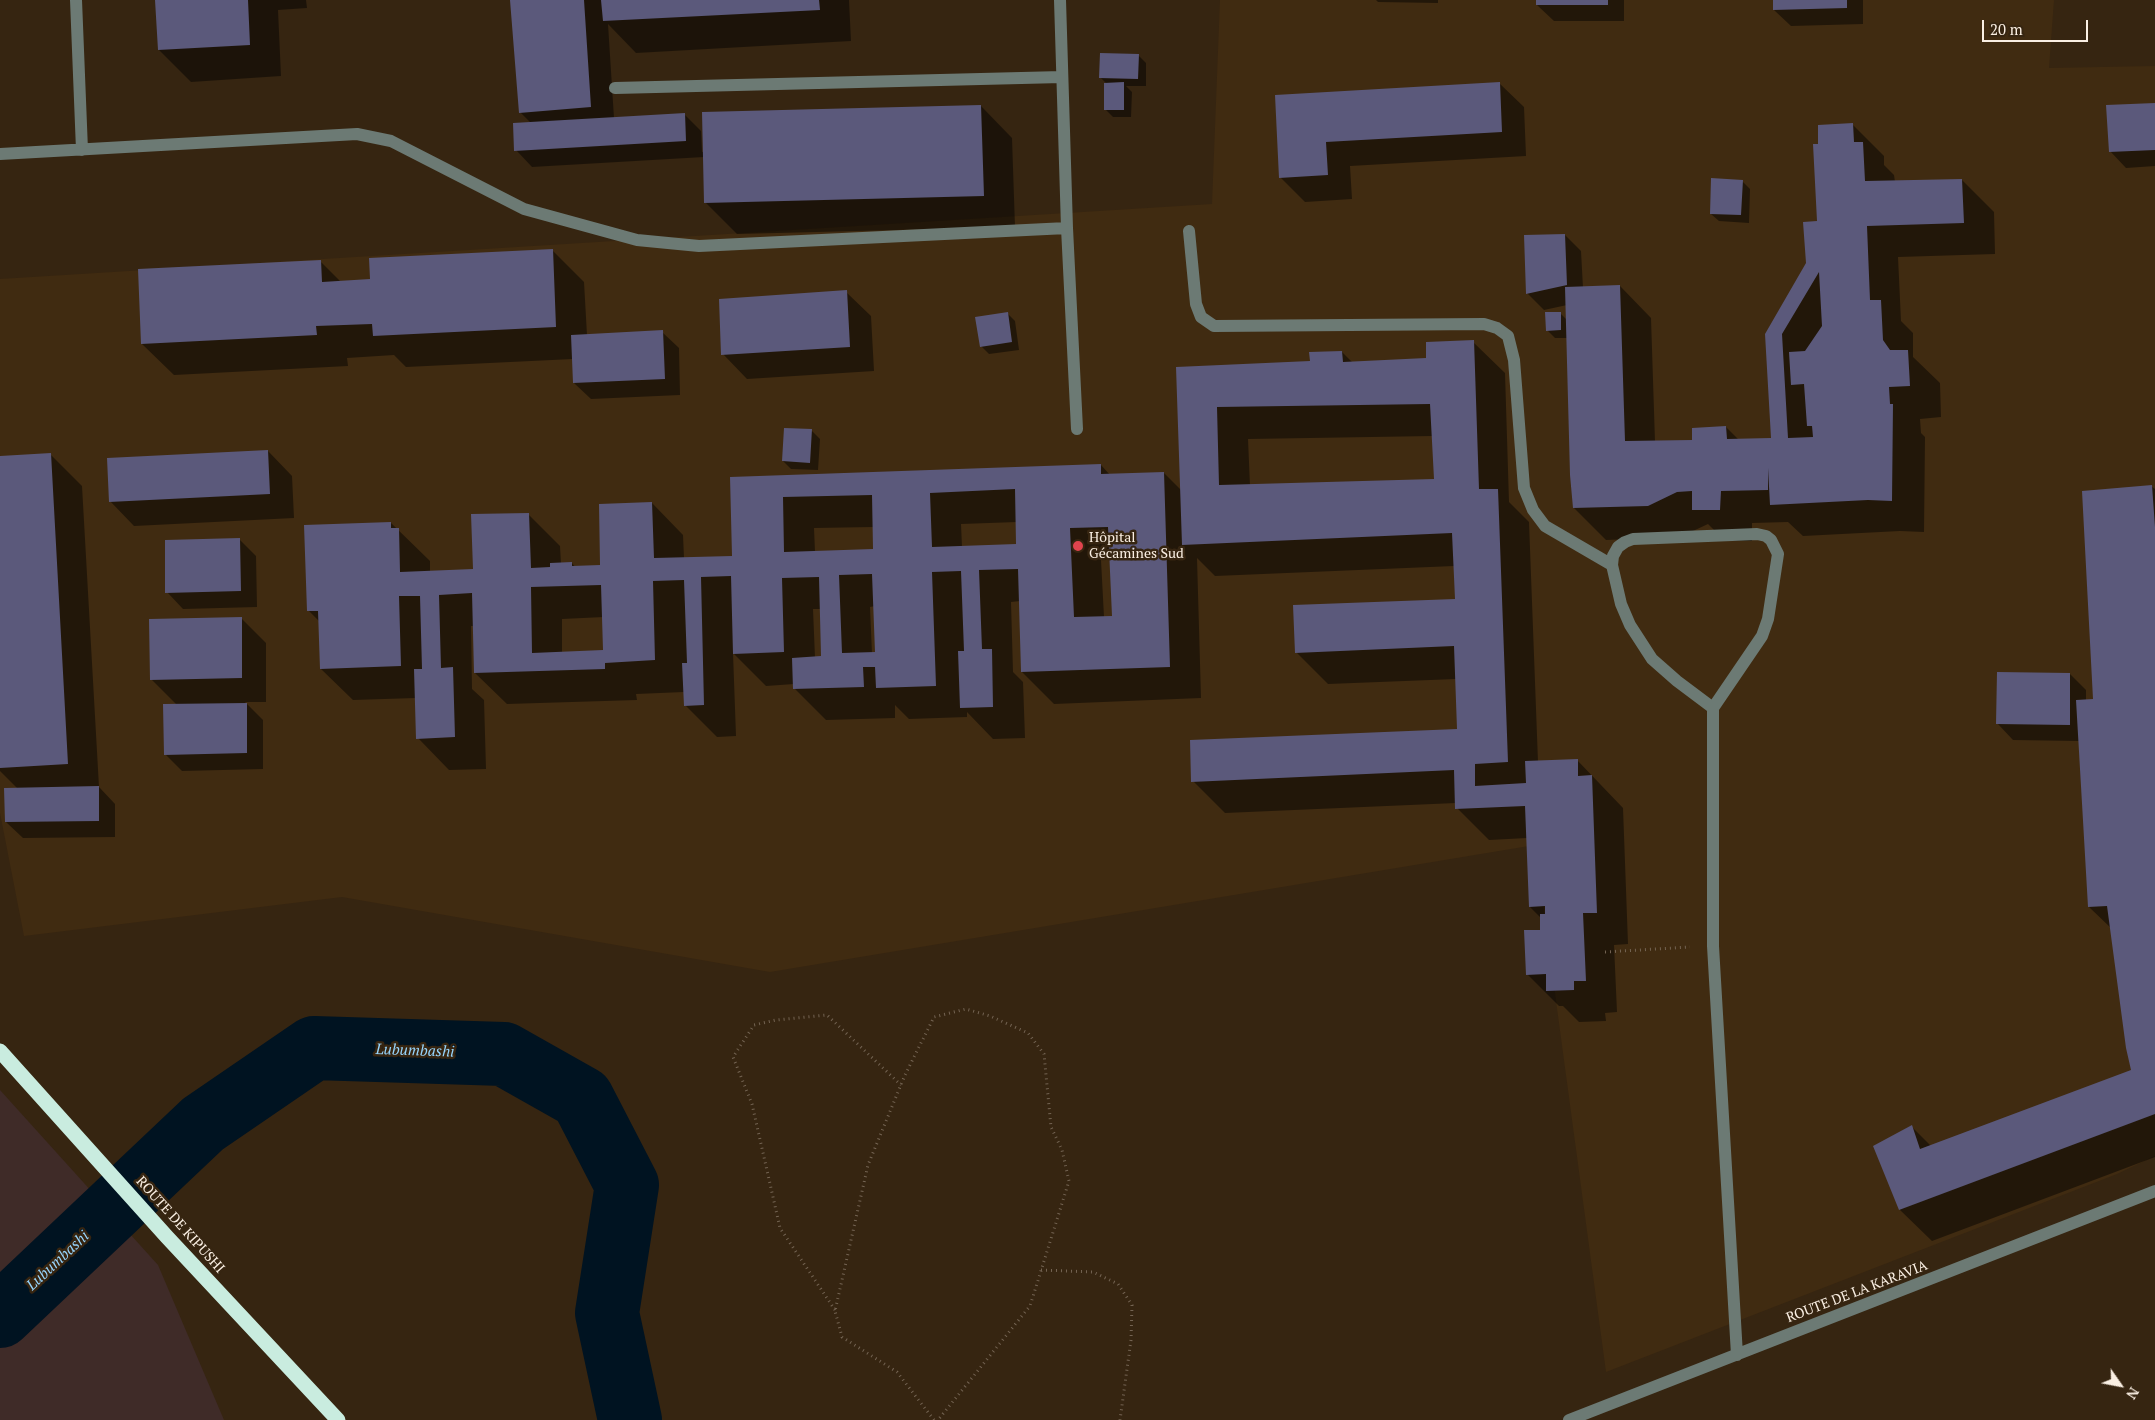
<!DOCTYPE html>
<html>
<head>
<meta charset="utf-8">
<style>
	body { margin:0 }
	#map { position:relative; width:2155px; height:1420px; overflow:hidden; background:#362511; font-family:"PT Serif",serif }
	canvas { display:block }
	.north { position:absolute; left:2095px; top:1360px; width:50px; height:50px; -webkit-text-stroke:4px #362511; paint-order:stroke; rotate:123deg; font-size:14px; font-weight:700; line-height:20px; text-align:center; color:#faefe3 }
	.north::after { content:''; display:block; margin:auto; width:18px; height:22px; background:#faefe3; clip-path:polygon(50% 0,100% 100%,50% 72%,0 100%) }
	.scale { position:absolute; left:1982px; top:20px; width:106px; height:22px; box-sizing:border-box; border:2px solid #faefe3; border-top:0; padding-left:6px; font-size:15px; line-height:18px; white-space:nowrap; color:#faefe3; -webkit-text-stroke:4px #362511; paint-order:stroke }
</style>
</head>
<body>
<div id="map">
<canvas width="2155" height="1420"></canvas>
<div class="north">N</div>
<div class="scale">20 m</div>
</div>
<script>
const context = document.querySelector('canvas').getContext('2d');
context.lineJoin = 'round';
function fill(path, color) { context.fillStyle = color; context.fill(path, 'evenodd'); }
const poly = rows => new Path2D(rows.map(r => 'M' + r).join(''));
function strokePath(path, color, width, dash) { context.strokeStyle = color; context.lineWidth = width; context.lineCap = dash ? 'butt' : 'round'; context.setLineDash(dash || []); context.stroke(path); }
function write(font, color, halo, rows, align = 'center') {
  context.font = font + ' "PT Serif",serif'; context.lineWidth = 5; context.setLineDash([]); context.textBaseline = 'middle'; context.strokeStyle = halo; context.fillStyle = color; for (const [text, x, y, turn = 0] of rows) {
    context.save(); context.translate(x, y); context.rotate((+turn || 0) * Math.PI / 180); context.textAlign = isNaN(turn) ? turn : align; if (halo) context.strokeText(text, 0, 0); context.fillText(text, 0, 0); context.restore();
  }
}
fill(poly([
	[0,1090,158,1265,224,1420,0,1420]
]), '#3f2b28');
fill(poly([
	[1220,0,2054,0,2049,68,2155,66,2155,1156,2117,1174,1606,1372,1535,845,770,972,342,897,24,936,0,813,0,279,1212,204]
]), '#402b11');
fill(poly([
	[156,0,306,0,307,8,278,10,281,76,191,82,159,50],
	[511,0,849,0,851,41,636,53,608,24,614,118,684,114,701,131,702,152,981,106,1012,138,1015,227,737,234,705,202,704,157,532,167,516,150,531,123,520,112],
	[1376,0,1438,0,1438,3,1378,2],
	[1537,0,1624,0,1624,21,1554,21,1537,5],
	[1774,0,1863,0,1863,24,1791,26,1774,10],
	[1138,55,1146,63,1146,86,1126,86,1132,92,1131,117,1113,117,1105,109,1106,83,1100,77],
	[1499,83,1524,107,1526,156,1350,166,1352,199,1305,202,1281,178,1276,96],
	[2155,104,2155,166,2126,168,2110,151],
	[1852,124,1884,156,1884,165,1894,175,1895,182,1962,180,1994,212,1995,254,1898,257,1901,321,1913,333,1913,357,1940,383,1941,417,1920,419,1921,433,1925,437,1924,532,1900,531,1803,536,1788,522,1752,523,1752,541,1725,541,1708,524,1680,537,1606,540,1574,508,1568,338,1555,338,1547,330,1560,313,1567,320,1567,305,1544,310,1527,293,1565,235,1581,251,1583,288,1620,286,1651,318,1655,442,1694,441,1726,427,1739,440,1772,440,1767,334,1808,263,1818,222,1820,145],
	[1742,181,1750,189,1749,223,1719,221,1711,214],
	[552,250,584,282,587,335,662,332,679,348,680,395,591,399,574,383,573,359,406,367,394,355,347,358,348,366,174,375,142,344,320,261,341,282,372,280],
	[846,292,871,316,874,371,747,379,723,354],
	[1007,313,1015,321,1019,350,989,354,981,346],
	[1473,342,1505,373,1509,502,1529,522,1538,762,1577,760,1623,808,1628,944,1614,945,1617,1012,1605,1013,1606,1021,1579,1022,1563,1006,1559,1006,1527,974,1541,931,1541,918,1530,907,1527,838,1489,840,1457,808,1456,803,1225,813,1193,781,1458,730,1456,679,1328,684,1296,652,1456,600,1454,566,1215,576,1197,558,1201,698,1054,704,1022,672,1020,601,1011,602,1013,672,1023,682,1025,738,993,739,967,712,967,717,909,719,895,705,895,718,826,720,794,688,794,684,766,686,733,653,736,736,717,737,685,705,684,692,636,694,637,700,507,704,475,673,474,626,471,626,472,689,484,700,486,769,449,770,418,738,416,698,353,700,321,669,320,622,308,610,391,523,430,561,430,572,475,571,528,514,560,546,561,564,572,563,575,567,601,566,652,503,683,535,684,558,734,557,732,478,1101,465,1110,475,1164,473,1182,491,1177,368,1311,362,1342,352,1353,363,1428,359],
	[1433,436,1435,480,1250,486,1248,439],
	[1017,522,1017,545,962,547,961,524],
	[874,527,874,551,815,552,814,528],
	[1111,559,1113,617,1104,617,1101,560],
	[875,606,876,654,872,654,870,607],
	[813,609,821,609,822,658,815,658],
	[604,617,605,652,562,653,562,619],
	[812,431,820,439,818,470,791,469,783,461],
	[268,451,292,476,294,518,134,526,110,501],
	[50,454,82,486,99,787,115,804,115,837,23,838,6,822,18,789,0,771,0,458],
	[2151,486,2155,489,2155,1157,1932,1241,1900,1210,1875,1146,1911,1126,1931,1146,2132,1071,2112,929,2089,907,2079,741,2013,740,1997,723,2070,674,2086,690,2086,701,2094,700],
	[240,540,256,556,257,607,183,609,167,592],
	[241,618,266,643,266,702,245,702,263,720,263,769,182,771,165,754,177,705,151,679]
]), '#0007');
strokePath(poly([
	[0,1316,203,1124,314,1048,504,1054,582,1098,627,1185,607,1313,630,1420]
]), '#001321', 64);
fill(poly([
	[155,0,248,0,250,45,158,50],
	[510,0,584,0,591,107,519,113],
	[601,0,819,0,820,10,603,21],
	[1536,0,1608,0,1608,5,1536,5],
	[1773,0,1847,0,1847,8,1773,10],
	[1100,53,1139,54,1138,79,1099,78],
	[1124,82,1124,110,1104,110,1104,83],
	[1500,82,1502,132,1326,142,1328,175,1279,178,1275,95],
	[2155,103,2155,150,2109,152,2106,105],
	[981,105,984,196,704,203,702,112],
	[685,113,686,141,514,151,513,123],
	[1853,123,1854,142,1863,142,1865,181,1962,179,1964,223,1867,226,1870,300,1881,300,1883,340,1890,350,1908,350,1910,386,1889,387,1890,404,1893,404,1892,501,1868,500,1770,505,1768,468,1768,490,1721,491,1720,510,1692,510,1692,491,1677,492,1648,506,1573,508,1570,475,1565,287,1620,285,1625,441,1692,440,1692,428,1726,426,1727,439,1771,438,1765,334,1806,263,1803,222,1817,221,1813,144,1818,144,1818,125],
	[1819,272,1822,326,1805,351,1789,352,1791,385,1804,384,1807,426,1812,426,1813,437,1788,438,1782,334],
	[1711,178,1743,180,1741,215,1710,214],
	[1565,234,1567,285,1526,294,1524,235],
	[553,249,556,327,373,336,372,324,316,326,317,335,141,344,138,269,321,260,322,282,370,279,369,258],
	[847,290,850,347,721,355,719,299],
	[1008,312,1012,342,980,347,975,317],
	[1545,312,1561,312,1561,330,1546,331],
	[663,330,665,379,573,383,571,335],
	[1474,340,1479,489,1498,489,1508,762,1475,764,1475,786,1526,783,1525,761,1578,759,1578,776,1592,775,1597,913,1583,913,1586,981,1574,981,1574,990,1546,991,1546,974,1526,975,1524,930,1540,930,1540,914,1545,914,1545,906,1529,907,1525,806,1455,809,1454,770,1191,782,1190,740,1457,729,1454,646,1295,653,1293,605,1455,599,1452,533,1182,545,1176,367,1310,361,1309,352,1342,351,1343,362,1426,358,1426,342],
	[1430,404,1434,479,1219,485,1217,407],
	[784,428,812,429,810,463,782,461],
	[268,450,270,494,109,502,107,458],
	[51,453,68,764,0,768,0,456],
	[1101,464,1101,474,1164,472,1170,667,1021,672,1018,569,979,570,982,649,992,649,993,707,960,708,958,651,964,651,961,571,932,572,936,686,876,688,875,667,863,667,864,687,793,689,792,658,821,656,819,577,782,578,784,652,733,654,731,576,701,577,704,705,684,706,682,663,687,663,684,580,653,581,655,660,605,663,605,669,474,673,472,593,439,595,441,668,453,667,455,737,416,739,414,669,422,669,420,596,399,596,401,666,320,669,318,611,307,611,304,525,391,522,391,528,399,528,400,572,473,569,471,514,529,513,531,568,550,567,550,563,572,562,572,566,600,565,599,504,652,502,654,558,732,556,730,477],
	[1015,489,1016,544,932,547,930,493],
	[872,495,873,549,784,552,783,497],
	[1108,527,1112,616,1074,617,1070,528],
	[872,574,875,652,842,653,839,575],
	[601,585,603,650,532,653,531,587],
	[2152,485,2155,527,2155,1114,1899,1210,1873,1146,1912,1125,1920,1149,2131,1070,2126,1048,2107,906,2088,907,2076,700,2093,699,2082,491],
	[240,538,241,591,165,593,165,540],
	[242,617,242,678,150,680,149,619],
	[1997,672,2070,673,2070,725,1996,724],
	[247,703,247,753,164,755,163,704],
	[99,786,99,821,5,822,4,788]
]), '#5b597b');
strokePath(poly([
	[1605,952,1690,947],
	[1041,1270,1093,1272,1118,1284,1132,1305,1131,1340,1120,1420],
	[835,1310,780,1228,752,1104,733,1057,754,1025,776,1020,827,1015,901,1085],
	[934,1420,897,1372,842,1337,835,1311,868,1165,905,1075,934,1017,966,1009,990,1016,1028,1033,1044,1054,1051,1127,1062,1150,1069,1181,1030,1306,938,1420]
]), '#746453', 3, [1, 4]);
strokePath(poly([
	[76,0,82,150],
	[615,88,1062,77],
	[0,154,357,134,391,141,524,209,637,240,699,246,1067,228,1060,0],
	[1067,228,1077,429],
	[1189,231,1196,304,1201,317,1214,326,1484,324,1497,328,1508,336,1514,360,1524,488,1533,510,1545,526,1612,565],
	[1713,708,1677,681,1652,659,1630,625,1621,604,1612,565,1613,556,1618,547,1625,542,1633,539,1757,534,1766,536,1771,540,1778,554,1768,619,1762,636,1713,708,1713,946,1737,1355],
	[1569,1420,2155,1191]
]), '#6c7a74', 12);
strokePath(poly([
	[0,1051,167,1237,338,1420]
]), '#c9ecdf', 15);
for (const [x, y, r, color] of [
	[1078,546,6,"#e0444e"]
]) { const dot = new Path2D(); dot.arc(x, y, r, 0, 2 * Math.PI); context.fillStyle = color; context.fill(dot); strokePath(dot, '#362511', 2); }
write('14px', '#faefe3', '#362511', [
	["Hôpital",1089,538],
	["Gécamines Sud",1089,554]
], 'left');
write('14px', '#faefe3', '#362511', [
	["ROUTE DE KIPUSHI",180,1225,48],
	["ROUTE DE LA KARAVIA",1857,1292,-21]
]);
write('italic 15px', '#97d5fd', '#362511', [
	["Lubumbashi",415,1051,2],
	["Lubumbashi",58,1261,-43]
]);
</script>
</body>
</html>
